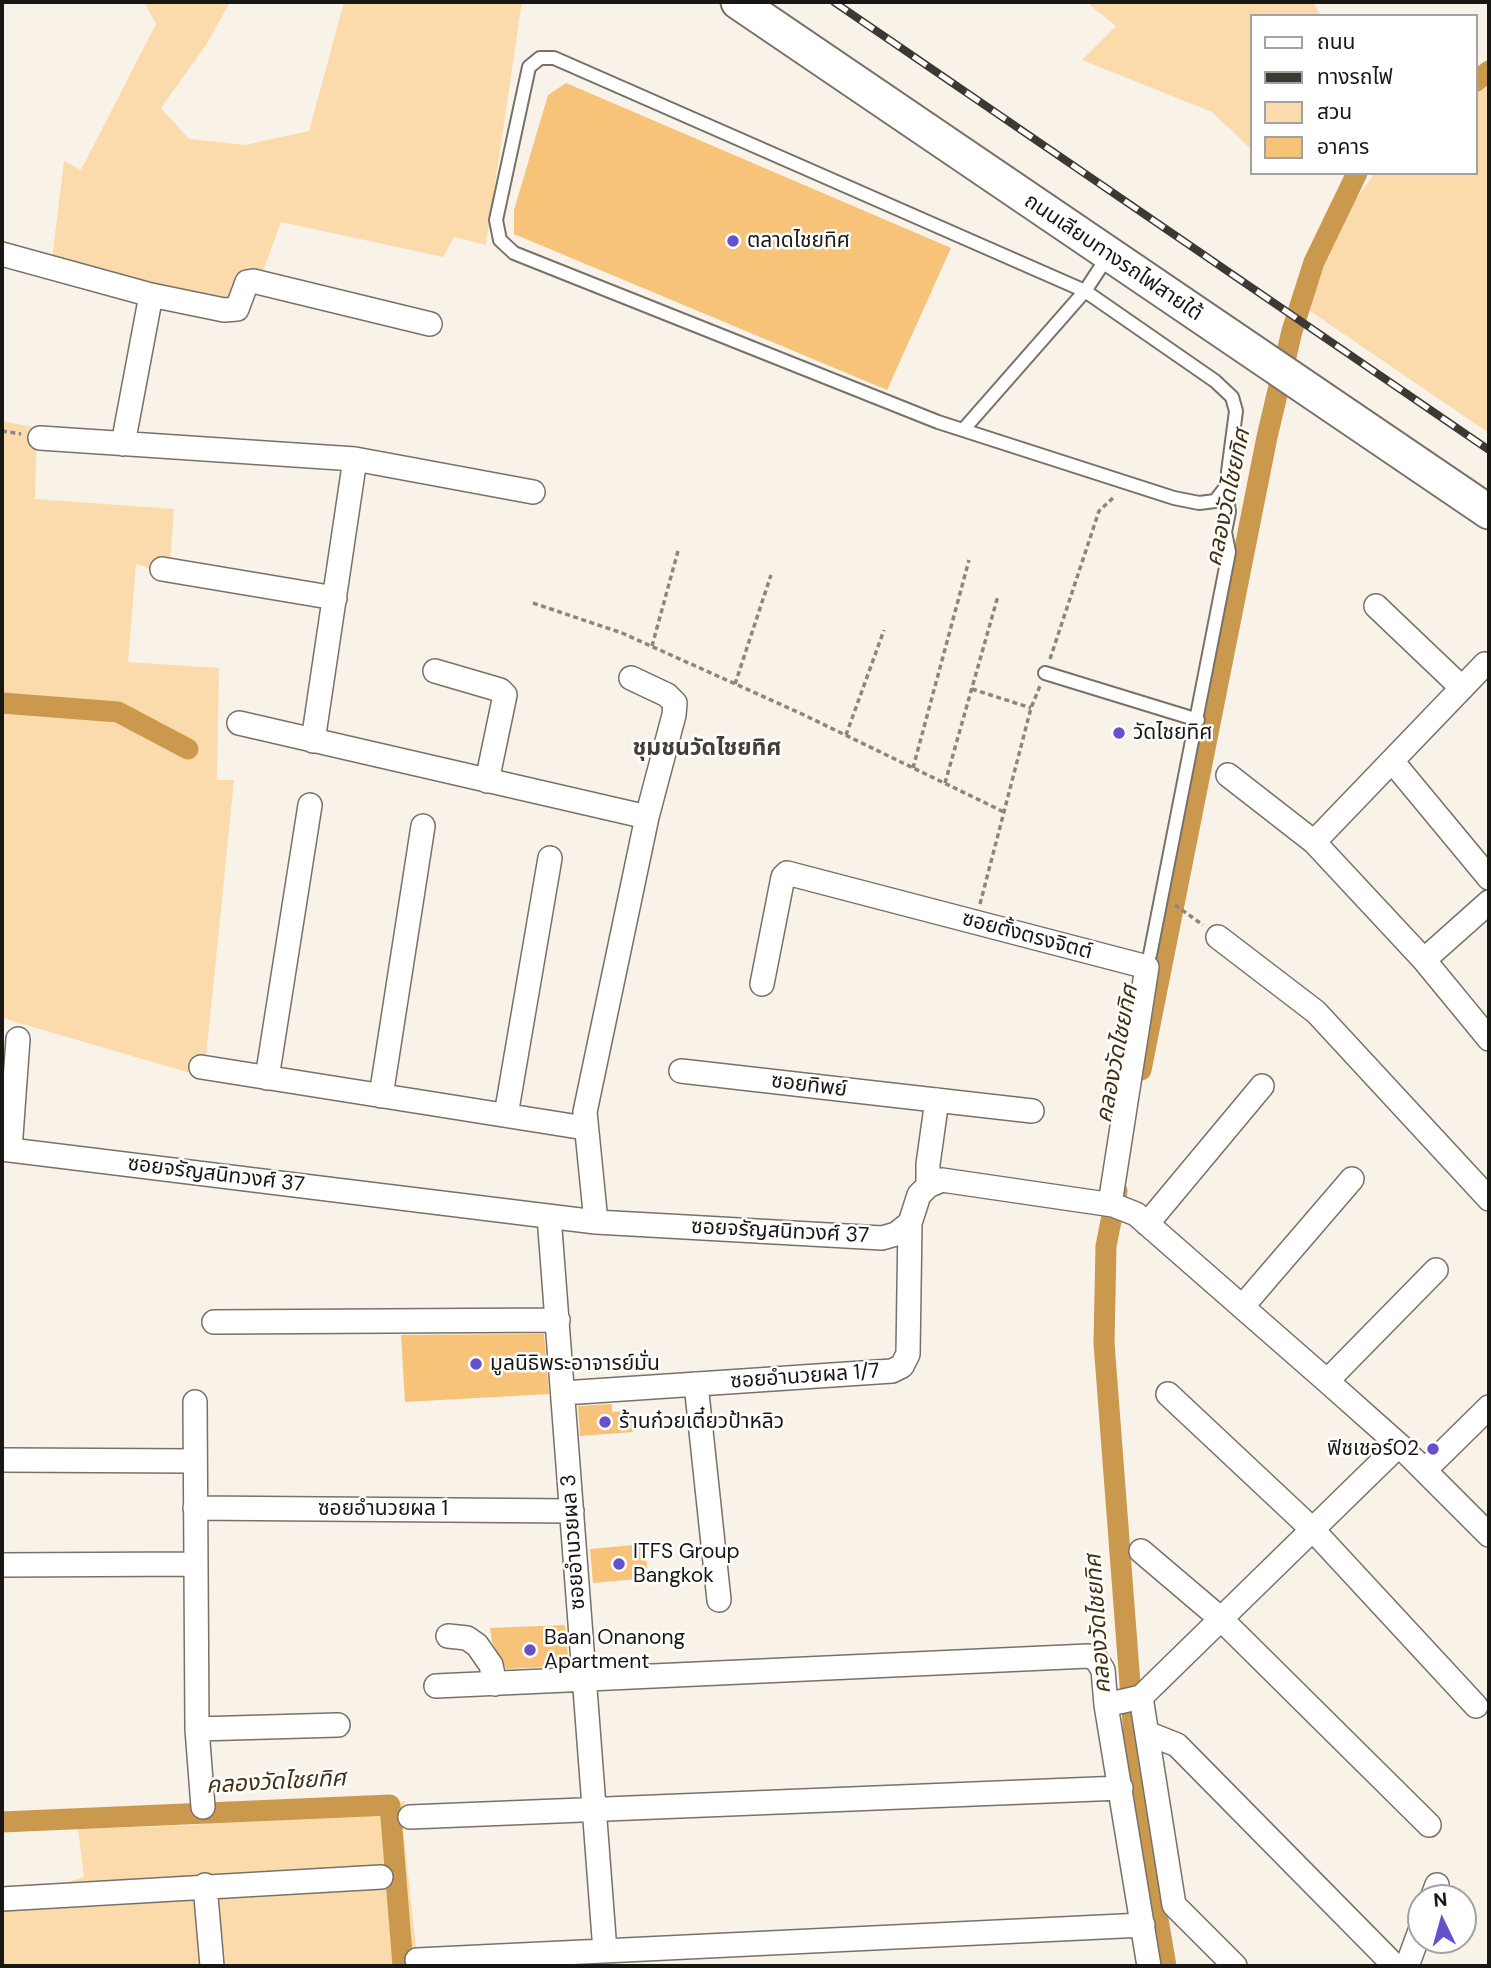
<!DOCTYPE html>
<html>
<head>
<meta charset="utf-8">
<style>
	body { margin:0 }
	#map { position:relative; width:1491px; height:1968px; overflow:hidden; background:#f8f2e8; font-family:"DM Sans","Noto Sans Thai",sans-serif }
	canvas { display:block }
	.frame { position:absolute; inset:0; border:4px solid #191714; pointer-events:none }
	.legend { position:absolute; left:1250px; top:14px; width:228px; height:161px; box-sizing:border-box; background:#fff; border:2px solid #a3a2a1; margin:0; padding:9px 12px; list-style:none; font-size:21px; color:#191714 }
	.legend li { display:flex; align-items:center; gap:14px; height:35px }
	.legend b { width:35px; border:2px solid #a3a2a1 }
	.north { position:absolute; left:1407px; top:1884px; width:70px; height:70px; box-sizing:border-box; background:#fff; border:2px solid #a3a2a1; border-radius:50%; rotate:355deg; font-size:19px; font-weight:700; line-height:28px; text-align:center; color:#191714 }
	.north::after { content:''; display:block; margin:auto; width:24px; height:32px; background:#6651ca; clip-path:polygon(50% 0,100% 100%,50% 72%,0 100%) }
</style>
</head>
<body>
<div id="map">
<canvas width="1491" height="1968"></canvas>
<div class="frame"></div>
<ul class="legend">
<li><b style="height:9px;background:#fff"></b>ถนน</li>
<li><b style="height:9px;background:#3c3935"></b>ทางรถไฟ</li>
<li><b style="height:19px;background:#fbdbac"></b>สวน</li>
<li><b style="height:19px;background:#f6c378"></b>อาคาร</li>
</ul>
<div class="north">N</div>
</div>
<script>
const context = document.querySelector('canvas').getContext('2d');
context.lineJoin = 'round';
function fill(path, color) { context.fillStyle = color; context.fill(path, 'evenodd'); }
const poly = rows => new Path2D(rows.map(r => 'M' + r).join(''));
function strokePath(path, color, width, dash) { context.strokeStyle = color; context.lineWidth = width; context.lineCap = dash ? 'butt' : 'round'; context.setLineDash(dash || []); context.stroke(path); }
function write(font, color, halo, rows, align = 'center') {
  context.font = font + ' "DM Sans","Noto Sans Thai",sans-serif'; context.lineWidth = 5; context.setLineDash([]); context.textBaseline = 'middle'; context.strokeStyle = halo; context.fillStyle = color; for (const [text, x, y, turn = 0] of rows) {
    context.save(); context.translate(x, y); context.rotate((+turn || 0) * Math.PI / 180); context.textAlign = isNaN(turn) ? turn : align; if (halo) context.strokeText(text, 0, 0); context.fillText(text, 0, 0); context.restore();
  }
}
fill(poly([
	[144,2,230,2,206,45,161,108,189,139,245,145,309,131,344,2,522,2,486,245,454,237,443,257,281,222,248,312,52,259,64,161,81,170,156,24],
	[1094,2,1313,2,1321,16,1251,16,1251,149,1212,112,1082,60,1116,26,1090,5],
	[1489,85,1489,433,1304,307,1346,212,1375,173,1475,173,1475,96],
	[2,421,37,428,35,499,174,509,169,574,136,564,128,662,219,668,217,780,234,780,204,1077,2,1018],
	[405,1801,403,1827,418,1966,2,1966,2,1903,84,1877,78,1829,193,1825]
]), '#fbdbac');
strokePath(poly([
	[1475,82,1489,71],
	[2,703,118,712,188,749],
	[1141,1070,1267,437,1292,331,1314,262,1357,173],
	[1117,1191,1106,1246,1104,1343,1140,1815,1166,1966],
	[2,1822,390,1805,403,1966]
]), '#ca994d', 21);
fill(poly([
	[566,83,951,248,887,390,514,234,514,210,548,95],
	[544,1334,549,1394,405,1402,401,1335],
	[612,1404,612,1412,631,1411,633,1432,580,1436,578,1406],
	[645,1544,648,1578,593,1583,590,1549],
	[565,1625,569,1666,506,1669,492,1642,490,1628]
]), '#f6c378');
const lane = poly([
	[540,58,554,58,1085,291,1215,381,1232,397,1236,411,1226,487,1215,501,1199,503,1174,498,938,422,514,253,500,240,496,220,529,67,540,58],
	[963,430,1085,291,1108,256],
	[1045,673,1198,720],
	[1150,955,1229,552,1225,532,1229,512,1226,487]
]);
const street = poly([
	[2,254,151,295,224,310,237,309,247,282,253,281,430,324],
	[40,438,355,459,533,492],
	[123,444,151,295],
	[162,569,335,598],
	[1376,606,1462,688],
	[435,671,500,690,505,695,487,781],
	[239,723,647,817],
	[313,741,355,459],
	[1392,761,1489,878],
	[1228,775,1314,842,1424,960,1489,1039],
	[1314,842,1485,664],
	[1218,937,1316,1012,1489,1199],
	[1424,960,1489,902],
	[762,984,783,877,787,873,1147,967,1110,1204],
	[201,1067,585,1128],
	[681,1071,1032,1111],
	[267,1078,310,805],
	[381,1096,423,826],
	[506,1115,550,858],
	[2,1149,596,1222,882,1238,896,1234,910,1223,919,1195,928,1186,942,1180,1113,1205,1136,1214,1327,1381,1399,1445,1489,1535],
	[10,1150,18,1039],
	[928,1186,928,1164,937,1100],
	[549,1216,605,1951],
	[596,1222,585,1112,647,817,674,715,675,703,667,695,631,678],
	[1147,1224,1262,1086],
	[1242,1307,1352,1179],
	[214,1322,558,1320],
	[1327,1381,1436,1270],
	[696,1384,719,1600],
	[563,1393,892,1371,902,1366,908,1354,910,1223],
	[1168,1394,1313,1530,1476,1706],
	[195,1402,197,1729,203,1807],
	[2,1460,195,1461],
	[1425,1470,1489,1407],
	[195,1508,572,1511],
	[1141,1551,1221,1619,1429,1825],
	[2,1565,194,1564],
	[448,1636,467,1638,477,1645,491,1665,495,1684],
	[436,1686,1088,1656,1096,1659,1103,1670,1106,1705,1149,1966],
	[1141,1697,1174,1905,1235,1966],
	[1106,1705,1141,1697,1399,1445],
	[197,1729,338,1725],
	[1147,1733,1177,1745,1395,1966],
	[410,1817,1121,1788],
	[205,1885,212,1966],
	[1432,1898,1437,1885],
	[2,1899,381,1877],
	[417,1960,1143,1925],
	[1407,1966,1421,1928]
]);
const secondary = poly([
	[738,2,1489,512]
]);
strokePath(lane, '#777169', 16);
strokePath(street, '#777169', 26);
strokePath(secondary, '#777169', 37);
strokePath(poly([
	[2,431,21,434],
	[533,603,622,633,802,714,1004,812],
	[652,646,678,551],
	[1050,659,1099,511,1115,496],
	[735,684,771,575],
	[972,689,1031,708],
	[846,735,884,630],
	[913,768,969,560],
	[945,783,998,596],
	[980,904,1031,708,1040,686],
	[1175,905,1203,925]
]), '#8a8680', 3.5, [5, 3.5]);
strokePath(lane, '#fff', 12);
strokePath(street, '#fff', 23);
strokePath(secondary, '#fff', 33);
const rail = poly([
	[834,2,1489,450]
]);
strokePath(rail, '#3c3935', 8);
strokePath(rail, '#fff', 5, [16]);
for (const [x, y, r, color] of [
	[733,241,7,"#6651ca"],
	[1119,733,7,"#6651ca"],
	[476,1364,7,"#6651ca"],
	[605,1422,7,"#6651ca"],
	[1433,1449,7,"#6651ca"],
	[619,1564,7,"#6651ca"],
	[530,1650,7,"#6651ca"]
]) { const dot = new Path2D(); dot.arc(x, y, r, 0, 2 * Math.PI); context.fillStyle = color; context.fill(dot); strokePath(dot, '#fff', 2.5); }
write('21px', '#191714', '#fff', [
	["ตลาดไชยทิศ",747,241],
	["วัดไชยทิศ",1133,733],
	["มูลนิธิพระอาจารย์มั่น",490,1364],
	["ร้านก๋วยเตี๋ยวป้าหลิว",619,1422],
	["ฟิชเชอร์02",1419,1449,"right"],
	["ITFS Group",633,1552],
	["Bangkok",633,1576],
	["Baan Onanong",544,1638],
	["Apartment",544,1662]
], 'left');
write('21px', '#191714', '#fff', [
	["ถนนเลียบทางรถไฟสายใต้",1113,258,34],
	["ซอยตั้งตรงจิตต์",1027,936,15],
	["ซอยทิพย์",809,1086,7],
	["ซอยจรัญสนิทวงศ์ 37",216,1175,7],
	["ซอยจรัญสนิทวงศ์ 37",780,1232,3],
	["ซอยอำนวยผล 1/7",805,1377,-4],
	["ซอยอำนวยผล 1",383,1509],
	["ซอยอำนวยผล 3",574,1542,-94]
]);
write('italic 23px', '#432e0d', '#fff', [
	["คลองวัดไชยทิศ",1229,498,-78],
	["คลองวัดไชยทิศ",1118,1054,-79],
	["คลองวัดไชยทิศ",1099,1624,-94],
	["คลองวัดไชยทิศ",276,1783,-3]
]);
write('bold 23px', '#443e37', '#fff', [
	["ชุมชนวัดไชยทิศ",707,749]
]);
</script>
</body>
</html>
